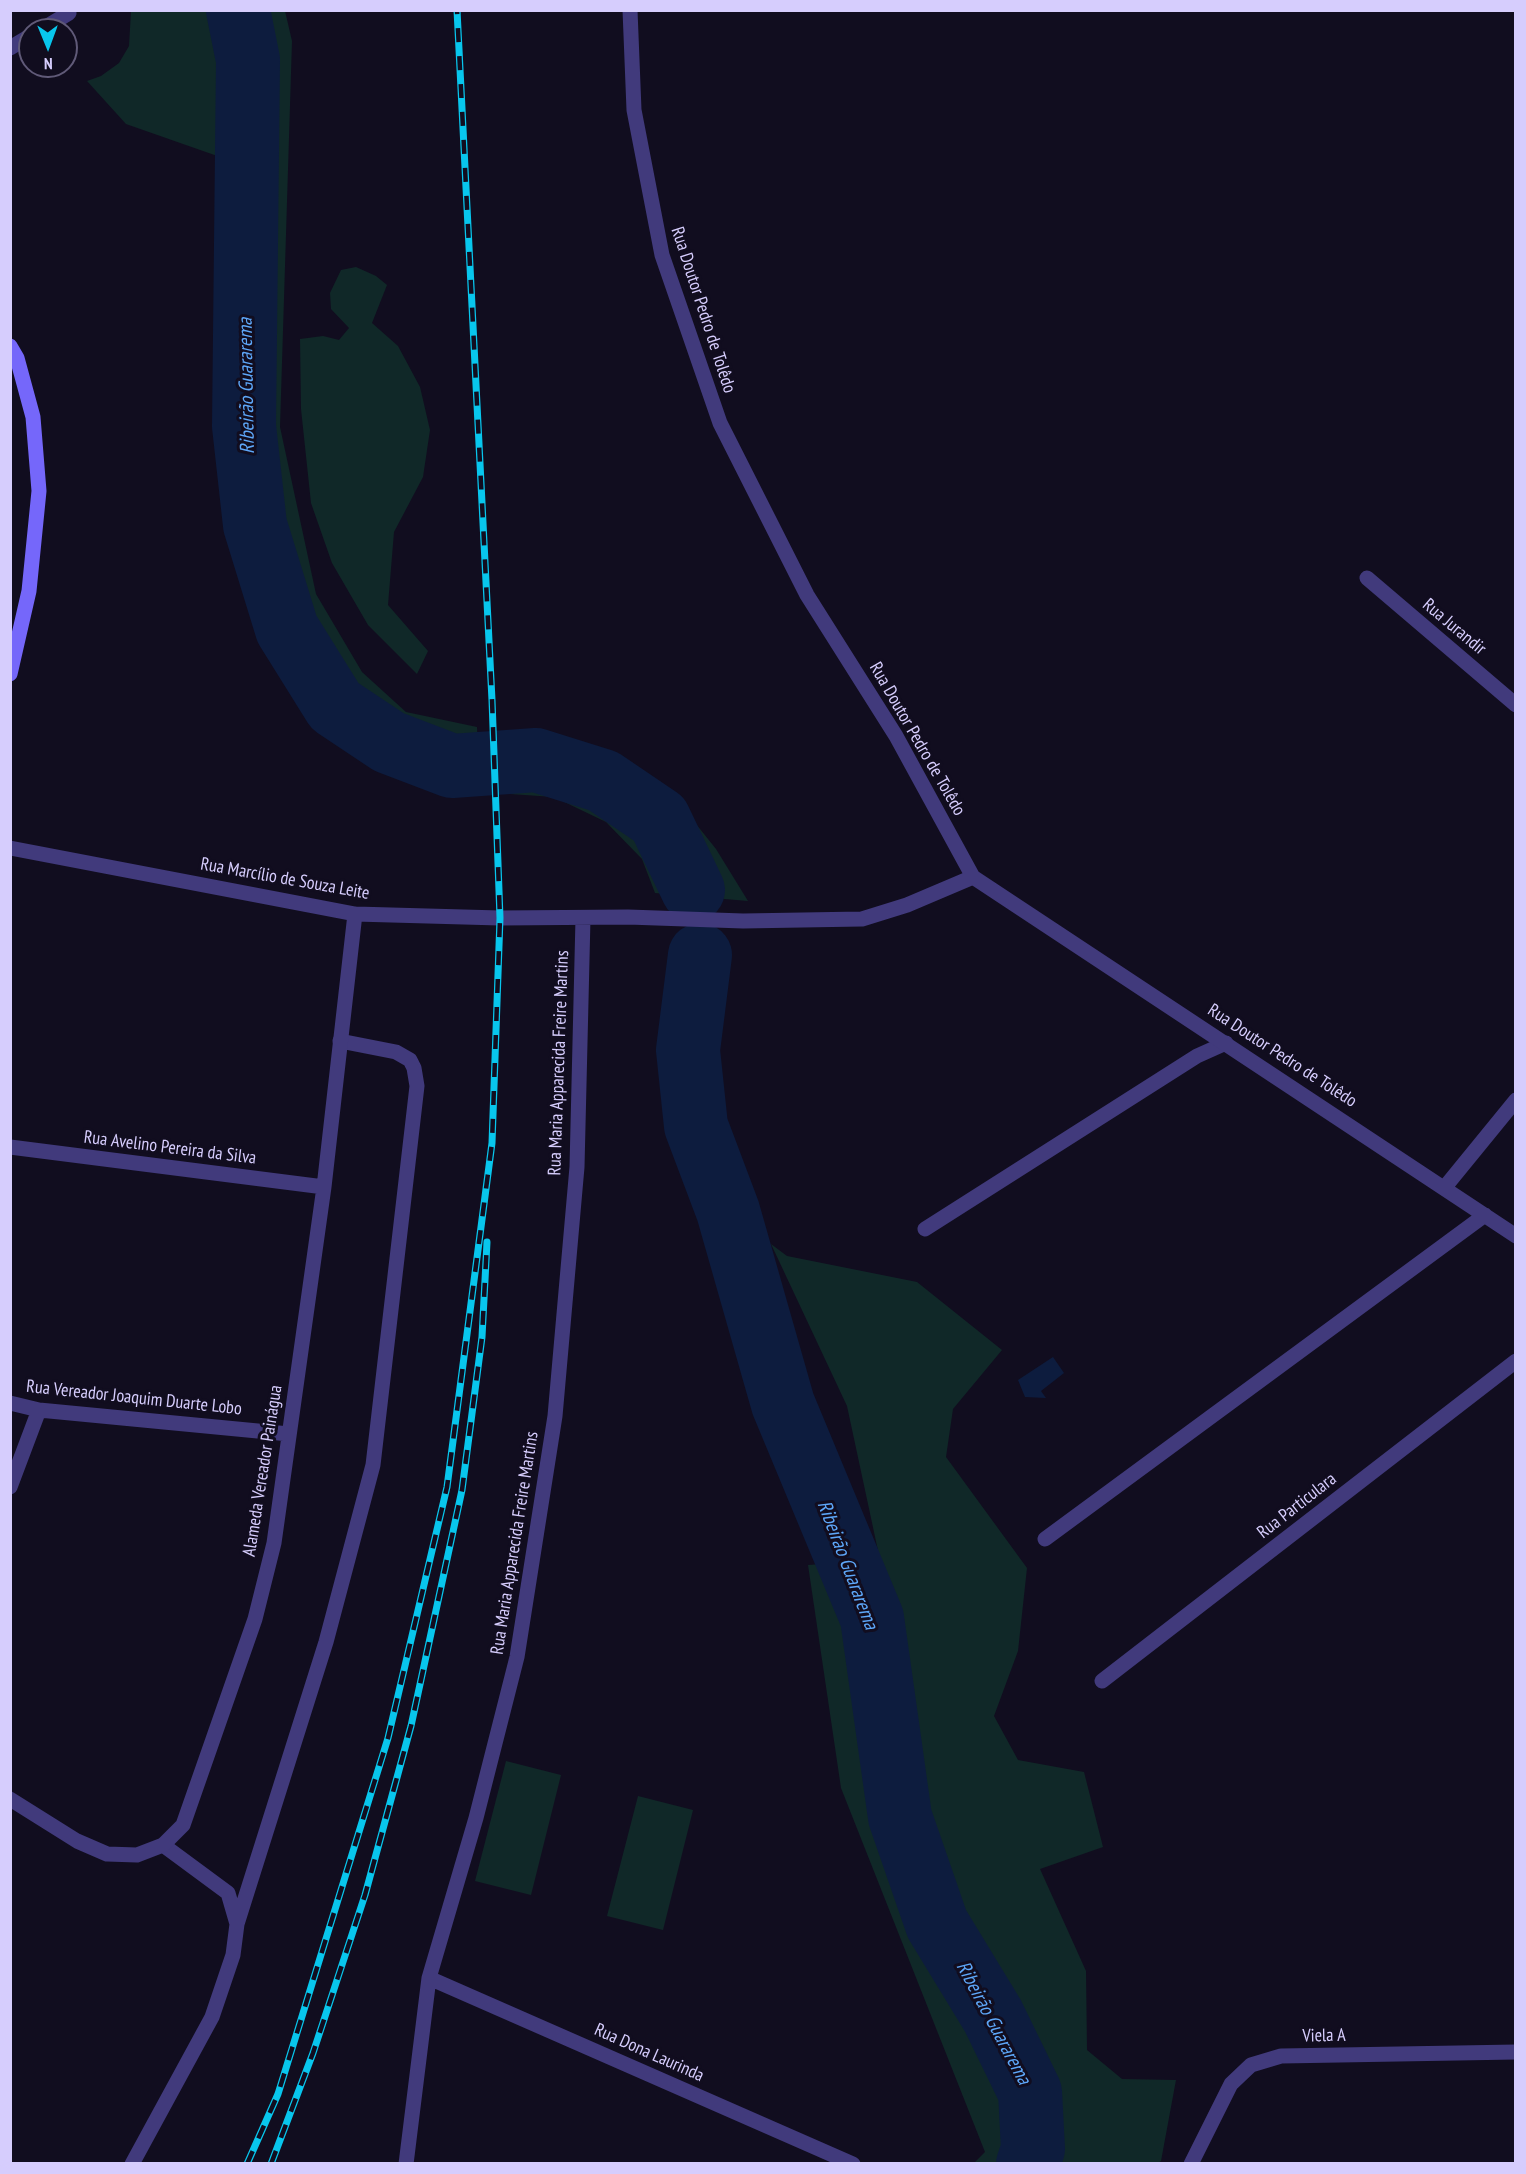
<!DOCTYPE html>
<html>
<head>
<meta charset="utf-8">
<style>
	body { margin:0 }
	#map { position:relative; width:1526px; height:2174px; overflow:hidden; background:#110d1f; font-family:"PT Sans Narrow",sans-serif }
	canvas { display:block }
	.frame { position:absolute; inset:0; border:12px solid #d6cdfd; pointer-events:none }
	.north { position:absolute; left:18px; top:18px; width:60px; height:60px; box-sizing:border-box; background:#110d1f; border:2px solid #605a78; border-radius:50%; rotate:179deg; font-size:16px; font-weight:700; line-height:24px; text-align:center; color:#d6cdfd }
	.north::after { content:''; display:block; margin:auto; width:21px; height:27px; background:#08c6ed; clip-path:polygon(50% 0,100% 100%,50% 72%,0 100%) }
</style>
</head>
<body>
<div id="map">
<canvas width="1526" height="2174"></canvas>
<div class="frame"></div>
<div class="north">N</div>
</div>
<script>
const context = document.querySelector('canvas').getContext('2d');
context.lineJoin = 'round';
function fill(path, color) { context.fillStyle = color; context.fill(path, 'evenodd'); }
const poly = rows => new Path2D(rows.map(r => 'M' + r).join(''));
function strokePath(path, color, width, dash) { context.strokeStyle = color; context.lineWidth = width; context.lineCap = dash ? 'butt' : 'round'; context.setLineDash(dash || []); context.stroke(path); }
function write(font, color, halo, rows, align = 'center') {
  context.font = font + ' "PT Sans Narrow",sans-serif'; context.lineWidth = 6; context.setLineDash([]); context.textBaseline = 'middle'; context.strokeStyle = halo; context.fillStyle = color; for (const [text, x, y, turn = 0] of rows) {
    context.save(); context.translate(x, y); context.rotate((+turn || 0) * Math.PI / 180); context.textAlign = isNaN(turn) ? turn : align; if (halo) context.strokeText(text, 0, 0); context.fillText(text, 0, 0); context.restore();
  }
}
fill(poly([
	[131,11,285,11,292,41,280,427,316,594,362,672,406,712,477,727,479,793,403,769,316,711,287,667,251,593,229,513,217,433,223,158,126,124,87,81,101,76,119,63,129,46],
	[356,267,376,276,387,285,372,323,398,346,420,387,430,430,423,477,394,532,388,605,428,651,417,674,368,625,332,563,311,503,301,409,300,339,323,336,339,340,349,328,331,309,330,293,341,270],
	[506,731,569,742,641,770,684,809,716,849,748,901,655,893,642,859,606,822,554,797,510,794],
	[771,1244,787,1256,917,1282,1002,1350,953,1409,946,1457,1027,1568,1018,1651,994,1716,1018,1760,1084,1772,1103,1847,1040,1869,1086,1971,1087,2050,1122,2079,1176,2080,1161,2161,1158,2163,974,2163,985,2152,841,1788,808,1565,880,1560,847,1406],
	[506,1761,561,1775,531,1895,475,1881],
	[638,1796,693,1810,663,1930,607,1916]
]), '#102828');
fill(poly([
	[1053,1357,1064,1373,1041,1391,1046,1398,1025,1397,1018,1380]
]), '#0d1c3e');
strokePath(poly([
	[238,10,248,60,244,426,255,525,287,629,335,706,389,742,452,766,536,760,603,781,659,819,693,890],
	[700,955,688,1050,696,1126,728,1211,783,1404,872,1618,900,1817,937,1924,993,2016,1030,2092,1033,2149,1028,2164]
]), '#0d1c3e', 64);
strokePath(poly([
	[925,1229,1197,1056,1226,1043],
	[1102,1681,1516,1361],
	[237,1924,326,1642,373,1465,417,1086,414,1068,410,1060,396,1052,340,1041],
	[132,2164,212,2017,233,1955,237,1924,228,1893,163,1845]
]), '#413a7c', 15);
strokePath(poly([
	[630,10,634,110,662,255,720,423,807,595,896,736,973,877,1516,1236],
	[41,30,69,13],
	[10,48,30,36],
	[1367,578,1516,705],
	[10,848,355,914,500,918,628,917,743,921,862,919,907,905,973,877],
	[10,1147,324,1187],
	[1445,1187,1516,1100],
	[10,1403,39,1410,289,1434],
	[10,1487,39,1410],
	[1045,1539,1485,1215],
	[10,1799,77,1841,107,1854,137,1855,163,1845,183,1825,255,1619,274,1543,324,1187,355,914],
	[429,1978,853,2164],
	[406,2164,429,1978,476,1818,517,1657,555,1416,577,1167,583,918],
	[1191,2164,1231,2084,1251,2065,1281,2056,1516,2052]
]), '#413a7c', 15);
strokePath(poly([
	[10,346,17,358,33,417,39,491,29,591,10,674]
]), '#7567fa', 15);
const rail = poly([
	[247,2164,278,2094,388,1738,447,1487,492,1143,500,918,492,700,457,10],
	[271,2164,313,2053,365,1895,411,1726,462,1490,482,1337,487,1242]
]);
strokePath(rail, '#08c6ed', 7);
strokePath(rail, '#110d1f', 4.5, [14]);
write('18px', '#d6cdfd', '#110d1f', [
	["Rua Doutor Pedro de Tolêdo",703,310,72],
	["Rua Jurandir",1454,627,40],
	["Rua Doutor Pedro de Tolêdo",917,739,60],
	["Rua Marcílio de Souza Leite",285,879,10],
	["Rua Doutor Pedro de Tolêdo",1282,1056,33],
	["Rua Maria Apparecida Freire Martins",559,1063,-88],
	["Rua Avelino Pereira da Silva",170,1148,7],
	["Rua Vereador Joaquim Duarte Lobo",134,1398,6],
	["Alameda Vereador Painágua",263,1471,-81],
	["Rua Particulara",1297,1506,-38],
	["Rua Maria Apparecida Freire Martins",515,1543,-81],
	["Viela A",1324,2036,-1],
	["Rua Dona Laurinda",649,2053,24]
]);
write('italic 20px', '#5ea7f9', '#110d1f', [
	["Ribeirão Guararema",247,386,-91],
	["Ribeirão Guararema",847,1565,69],
	["Ribeirão Guararema",993,2023,62]
]);
</script>
</body>
</html>
